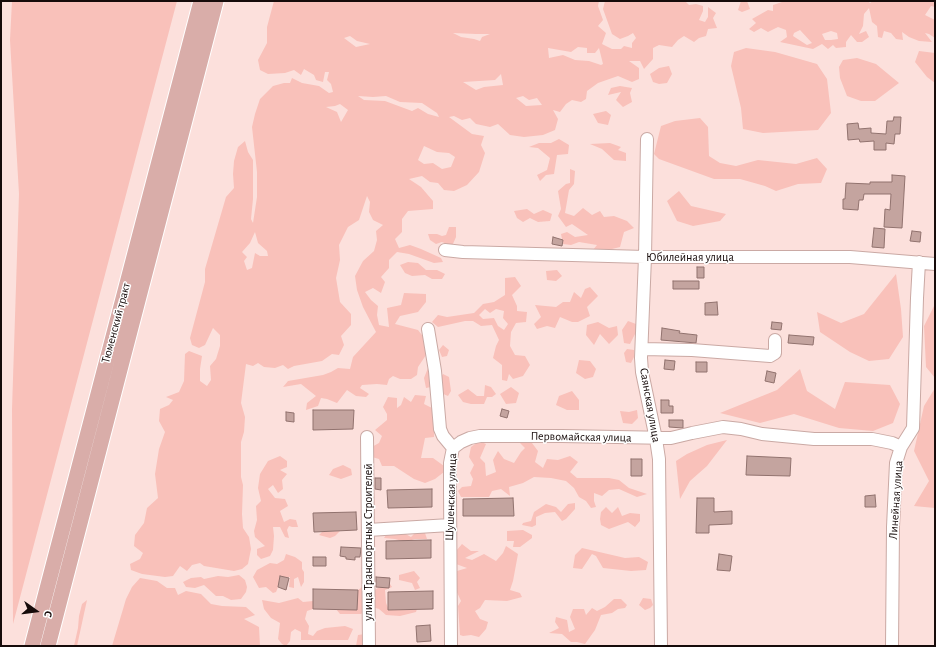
<!DOCTYPE html>
<html>
<head>
<meta charset="utf-8">
<style>
	body { margin:0 }
	#map { position:relative; width:936px; height:647px; overflow:hidden; background:#fce0dc; font-family:"Alegreya Sans",sans-serif }
	canvas { display:block }
	.frame { position:absolute; inset:0; border:2px solid #160b0a; pointer-events:none }
	.north { position:absolute; left:16px; top:591px; width:40px; height:40px; -webkit-text-stroke:3px #fff; paint-order:stroke; rotate:104deg; font-size:11px; font-weight:700; line-height:16px; text-align:center; color:#160b0a }
	.north::after { content:''; display:block; margin:auto; width:14px; height:18px; background:#160b0a; clip-path:polygon(50% 0,100% 100%,50% 72%,0 100%) }
</style>
</head>
<body>
<div id="map">
<canvas width="936" height="647"></canvas>
<div class="frame"></div>
<div class="north">С</div>
</div>
<script>
const context = document.querySelector('canvas').getContext('2d');
context.lineJoin = 'round';
function fill(path, color) { context.fillStyle = color; context.fill(path, 'evenodd'); }
const poly = rows => new Path2D(rows.map(r => 'M' + r).join(''));
function strokePath(path, color, width, dash) { context.strokeStyle = color; context.lineWidth = width; context.lineCap = dash ? 'butt' : 'round'; context.setLineDash(dash || []); context.stroke(path); }
function write(font, color, halo, rows, align = 'center') {
  context.font = font + ' "Alegreya Sans",sans-serif'; context.lineWidth = 3; context.setLineDash([]); context.textBaseline = 'middle'; context.strokeStyle = halo; context.fillStyle = color; for (const [text, x, y, turn = 0] of rows) {
    context.save(); context.translate(x, y); context.rotate((+turn || 0) * Math.PI / 180); context.textAlign = isNaN(turn) ? turn : align; if (halo) context.strokeText(text, 0, 0); context.fillText(text, 0, 0); context.restore();
  }
}
fill(poly([
	[12,1,177,1,13,624,12,409,19,194,10,40],
	[274,1,599,1,598,6,603,20,598,26,606,33,602,44,612,49,621,49,624,46,632,48,632,43,636,38,633,33,628,36,620,39,612,34,603,9,605,1,685,1,689,5,696,4,703,6,703,11,699,20,705,22,708,17,708,7,716,13,713,18,717,28,708,29,706,36,699,38,694,42,684,36,678,40,672,47,659,45,653,48,653,59,644,69,640,61,629,61,639,68,639,79,632,82,618,76,598,83,587,91,586,99,581,102,572,100,566,104,560,112,553,110,558,119,555,130,543,135,524,137,510,135,498,124,490,127,476,124,470,118,462,120,454,116,449,117,472,134,484,136,481,145,485,153,479,172,467,185,454,191,444,190,438,183,430,182,422,176,409,179,421,187,433,201,433,209,408,211,402,219,402,232,395,239,399,248,410,245,421,249,441,258,443,262,434,263,409,254,397,252,389,260,389,268,381,277,385,282,381,293,373,288,365,292,371,300,378,306,377,315,379,325,389,327,387,308,401,305,404,293,426,294,426,302,418,312,400,316,395,324,418,330,425,339,426,355,418,367,417,375,411,379,400,379,393,376,389,379,387,385,377,384,362,385,360,388,369,394,366,397,356,396,347,390,337,403,327,399,321,398,318,406,306,410,307,403,316,396,301,384,283,387,288,381,323,375,331,372,338,368,350,369,353,357,376,332,363,307,357,290,355,276,363,261,374,251,377,240,376,231,383,225,373,220,369,212,370,202,367,196,359,220,348,227,339,245,340,260,336,278,340,302,351,314,351,325,341,336,344,345,339,355,332,354,322,361,294,366,288,369,283,365,275,368,264,367,258,363,253,366,246,364,241,403,245,417,244,432,241,442,241,477,243,485,242,514,243,528,249,537,251,549,248,564,242,569,234,571,204,566,200,563,192,565,187,571,180,566,173,576,165,577,142,574,131,570,130,564,140,559,143,553,134,546,135,535,144,523,147,508,158,498,155,474,159,449,165,432,159,421,160,409,169,405,173,400,166,397,179,392,184,381,185,354,189,351,202,356,200,369,200,381,207,386,211,380,210,366,216,359,220,346,220,335,213,328,205,345,199,348,192,345,190,338,205,282,205,269,226,197,234,188,233,174,234,161,238,147,245,141,248,152,253,160,253,199,251,219,253,223,257,197,257,172,252,127,255,114,260,99,273,86,284,83,290,83,292,78,302,83,319,86,329,93,333,92,331,84,327,80,329,72,325,72,323,82,316,80,314,75,304,69,301,75,294,70,285,73,268,74,260,70,258,60,267,43,267,27],
	[453,33,476,34,490,34,482,37,480,41,474,39,461,37],
	[350,36,357,41,370,44,356,47,344,38],
	[578,47,587,48,587,53,595,53,599,48,603,64,601,65,589,61,575,60,563,55,549,58,548,48,571,52],
	[501,74,503,85,484,87,476,90,463,82,495,80],
	[358,96,373,97,386,96,400,102,422,103,437,113,439,117,428,114,418,108,412,111,385,101,364,100],
	[523,96,529,100,537,98,542,105,526,106,516,98],
	[340,104,348,110,341,122,337,112,326,107,335,106],
	[424,146,437,152,449,153,455,157,451,167,442,169,433,163,424,164,418,160],
	[255,232,258,243,267,251,268,256,260,256,255,253,252,268,247,270,244,261,247,257,242,252,250,243],
	[741,1,756,1,747,1,750,9,742,12,738,10],
	[785,1,868,1,870,3,873,1,935,1,935,7,931,6,925,15,935,20,935,38,929,34,925,33,932,42,919,41,909,37,902,32,903,40,896,39,891,33,884,31,882,38,878,37,877,26,872,22,869,8,864,14,863,26,859,34,866,31,869,37,862,42,857,42,851,35,846,42,846,47,836,48,833,45,828,49,822,44,813,49,780,42,787,37,786,30,778,27,768,32,761,28,754,32,749,29,756,23,752,19,768,10,773,11,773,5],
	[800,30,812,43,807,45,793,36,794,33],
	[831,31,837,33,838,39,831,40,825,40,822,34],
	[746,48,775,52,817,64,827,79,831,113,818,130,763,133,743,129,741,108,731,66,734,52],
	[919,51,935,53,935,83,927,77,915,62],
	[857,58,876,64,899,83,875,101,861,101,847,96,840,78,839,67,843,60],
	[669,66,672,74,667,83,659,84,653,82,650,74,659,68],
	[620,86,632,88,630,93,632,102,623,107,616,100,621,92,608,95,611,88],
	[606,111,611,115,608,125,598,123,593,114],
	[700,118,708,127,709,156,720,163,736,166,758,160,796,164,817,158,827,169,821,183,798,184,776,191,765,186,740,179,714,179,659,159,654,154,661,126,675,121],
	[559,139,569,145,568,154,557,155,554,174,546,175,540,181,537,175,547,170,550,158,538,148,529,147,539,143,551,143],
	[610,143,621,147,618,150,626,153,626,161,614,160,602,149,590,144],
	[570,169,575,171,574,184,569,190,565,213,574,216,583,208,592,215,600,211,604,217,614,216,627,221,634,228,624,232,620,247,604,251,593,250,597,245,579,242,571,245,563,244,561,234,567,232,575,237,588,235,572,224,566,227,558,216,561,209,558,191,566,184,570,183],
	[679,191,691,206,726,214,720,221,693,226,677,221,667,201],
	[527,209,534,214,543,210,552,214,550,221,538,222,530,218,523,222,517,218,514,211],
	[449,227,456,227,456,237,452,246,442,242,436,244,430,240,428,234,437,234,442,236,446,235],
	[408,262,418,263,426,270,437,270,445,274,442,279,432,279,425,275,412,276,405,273,400,265],
	[557,270,562,276,556,281,547,280,546,271],
	[896,274,901,309,903,337,889,359,869,361,850,352,820,332,817,312,841,323,864,314],
	[515,277,521,286,512,295,517,306,517,311,527,312,526,322,516,323,511,332,510,346,515,355,525,356,530,365,523,376,513,379,509,374,507,381,502,380,502,365,493,358,496,346,499,340,492,325,481,326,473,321,465,321,438,327,432,322,438,315,447,317,474,313,483,304,494,302,505,295,505,278],
	[485,309,490,313,496,309,504,311,503,318,508,324,504,330,498,326,494,318,483,319,479,315],
	[590,287,598,296,587,307,590,316,578,322,572,322,560,317,555,328,547,326,537,329,534,324,541,317,535,305,556,307,563,302,570,302,574,292,581,298,585,289],
	[935,304,935,378,926,367,924,326],
	[628,321,636,324,636,332,630,344,624,343,622,330],
	[598,322,609,328,617,326,618,335,609,344,600,334,594,345,586,335,587,325],
	[443,345,449,350,447,356,442,357,439,350],
	[627,349,634,350,634,357,631,363,626,362,624,353],
	[579,360,590,361,596,369,593,377,585,379,576,373],
	[428,368,431,387,426,388,424,378],
	[800,369,807,391,835,409,845,382,890,385,900,404,893,423,873,431,839,428,794,414,760,423,720,413,777,390],
	[443,374,449,377,451,391,448,396,441,393,437,383],
	[485,385,491,387,496,394,492,397,487,397,484,404,471,404,463,402,458,395,468,389,477,396,484,396],
	[511,387,519,393,516,403,506,404,500,394],
	[935,388,935,508,914,506,929,481,914,451,924,406],
	[572,391,579,400,579,410,567,410,556,405,559,396],
	[415,395,426,396,424,404,434,409,434,437,425,438,421,458,433,458,444,466,444,472,435,479,425,483,414,479,394,466,382,466,379,459,372,457,370,448,379,443,382,436,375,430,387,420,387,414,383,407,388,397,397,398,397,408,401,405,404,397,411,402],
	[637,410,638,418,632,424,623,423,620,411,629,412],
	[529,439,538,451,535,462,543,468,547,459,558,460,570,456,578,462,570,472,577,478,609,478,619,480,629,488,647,494,637,497,619,489,609,490,602,496,594,493,594,501,596,507,591,508,586,501,579,497,574,488,566,481,551,478,534,477,523,483,509,487,510,496,501,489,492,491,489,497,461,497,458,491,462,487,471,486,473,479,470,473,474,465,469,457,471,447,479,441,486,444,480,458,485,463,486,476,496,472,493,460,498,451,504,459,514,463,521,452,525,448,520,443],
	[727,440,707,466,690,481,680,499,676,461,687,454,707,445],
	[280,456,287,461,287,467,280,470,287,474,282,480,283,489,278,493,273,485,268,489,275,498,285,499,288,506,280,511,284,522,290,519,296,520,298,527,292,527,289,526,287,530,289,538,285,537,280,527,273,527,274,536,273,550,270,556,261,559,257,555,257,549,265,546,255,537,254,531,257,520,256,506,261,501,258,488,260,474,268,461],
	[343,465,351,469,352,475,341,479,329,475,333,469],
	[575,503,575,509,566,519,562,521,555,512,545,513,536,517,536,525,532,527,522,525,523,523,531,521,534,512,546,504,556,507,561,512,568,504],
	[606,507,612,513,618,507,622,516,630,513,640,514,640,521,635,527,628,522,609,529,601,525,600,519,601,512],
	[523,530,532,535,532,538,520,547,513,547,514,541,507,541,507,531],
	[340,531,335,536,330,538,319,535,322,532],
	[388,532,402,532,411,537,415,533,425,533,427,539,415,539,405,542,395,539,384,538],
	[462,544,471,551,479,551,465,558,472,560,484,554,496,561,503,553,506,546,518,554,513,581,510,590,520,593,522,597,507,601,485,600,480,608,475,611,480,619,488,622,486,629,479,637,471,635,463,636,460,635,458,606,461,601,455,588,457,571,467,568,456,564,456,551],
	[582,548,625,558,639,557,648,562,646,570,631,571,603,568,596,556,592,554,582,569,573,568,575,555],
	[286,554,295,557,302,562,302,569,304,572,304,582,301,587,298,577,294,579,294,588,289,587,290,577,282,578,276,592,273,593,266,587,259,588,253,577,257,570,270,563,277,564,284,560],
	[414,571,420,578,417,582,420,588,415,590,412,583,399,580,399,575],
	[239,575,245,580,247,587,246,592,241,599,231,600,223,596,216,596,204,585,195,588,186,587,183,582,191,578,201,577,204,579,218,576,228,577],
	[140,578,157,581,167,588,175,588,178,595,186,591,201,594,211,604,222,606,246,607,255,615,244,619,259,627,260,646,112,646,126,599,132,587],
	[386,583,390,584,392,587,385,590,386,603,389,610,417,609,416,612,400,616,386,615,379,609,372,607,373,591],
	[365,585,366,610,361,614,340,614,336,609,358,590],
	[298,598,303,602,313,601,313,609,307,611,305,619,309,626,308,634,313,636,317,631,325,628,345,626,353,629,348,640,301,640,301,632,295,629,291,632,290,641,286,646,282,644,278,639,280,623,271,618,264,609,262,600,279,603],
	[643,598,651,599,653,605,650,608,645,610,639,605],
	[614,599,621,599,627,605,625,608,618,609,612,613,601,615,595,630,585,644,577,642,571,642,562,634,549,633,559,628,555,622,556,617,567,620,569,632,575,629,570,617,573,609,584,609,586,615,592,608,597,611,605,607],
	[87,600,77,646,74,646,78,628,79,616,82,604],
	[365,634,366,646,356,646,358,635]
]), '#f9c1ba');
const building = poly([
	[894,117,901,117,900,134,895,134,894,144,886,143,886,150,874,150,874,141,860,142,859,139,848,140,847,124,858,123,859,129,871,128,871,133,886,134,887,121,893,121,894,117],
	[892,175,905,176,902,228,884,227,885,209,890,210,891,194,864,194,863,200,859,200,858,210,843,209,843,199,845,199,846,183,870,184,870,182,892,182,892,175],
	[874,228,885,229,884,248,872,247,874,228],
	[912,231,921,232,920,242,910,241,912,231],
	[553,237,563,240,562,246,552,244,553,237],
	[697,267,704,267,704,278,697,278,697,267],
	[673,281,699,281,699,289,673,289,673,281],
	[717,302,718,315,705,315,705,303,717,302],
	[772,322,782,323,781,330,771,329,772,322],
	[662,328,680,331,679,333,697,335,696,343,661,340,662,328],
	[789,335,814,337,813,345,788,343,789,335],
	[665,360,675,361,674,370,664,369,665,360],
	[696,362,707,362,707,372,696,372,696,362],
	[767,371,776,373,774,383,765,381,767,371],
	[661,400,669,400,669,406,673,406,673,413,661,413,661,400],
	[502,409,509,411,507,418,500,416,502,409],
	[313,410,354,410,353,429,313,430,313,410],
	[286,412,294,413,294,422,286,421,286,412],
	[669,420,683,420,683,428,669,427,669,420],
	[747,456,791,458,790,476,746,475,747,456],
	[631,459,642,459,642,476,631,476,631,459],
	[375,478,381,478,381,490,375,489,375,478],
	[432,489,432,507,388,508,387,490,432,489],
	[875,495,876,507,865,507,865,496,875,495],
	[513,498,514,516,463,516,463,499,513,498],
	[697,498,714,498,714,512,732,511,732,524,709,525,709,533,696,533,697,498],
	[356,512,357,530,314,532,313,513,356,512],
	[431,540,431,558,386,559,386,541,431,540],
	[341,547,361,548,360,557,355,557,355,560,346,559,346,557,340,556,341,547],
	[719,554,732,556,730,571,717,570,719,554],
	[313,557,326,557,326,566,313,566,313,557],
	[280,576,289,578,286,590,278,587,280,576],
	[376,577,390,578,389,588,376,587,376,577],
	[313,589,358,590,357,610,313,609,313,589],
	[433,591,433,609,388,610,388,592,433,591],
	[430,625,431,641,417,642,416,626,430,625]
]);
fill(building, '#c4a49f');
strokePath(building, '#91726e', 1);
const minor = poly([
	[647,139,645,257,641,358,642,372,656,439,659,459,661,646],
	[445,250,463,252,645,257,850,257,935,264],
	[428,329,435,371,440,429,443,436,453,448],
	[642,349,692,350,770,356,775,353,775,340],
	[367,437,369,646],
	[453,448,461,442,470,438,480,436,562,436,671,438,692,433,723,427,741,429,762,434,814,439,872,439,892,443,901,447],
	[368,530,450,525],
	[451,646,450,488,450,463,453,448],
	[892,646,893,527,896,463,901,447,913,428,917,298,919,262]
]);
const major = poly([
	[32,646,201,1],
	[48,646,216,1]
]);
strokePath(minor, '#caa9a4', 14);
strokePath(major, '#fff', 17);
strokePath(minor, '#fff', 12);
strokePath(major, '#d9ada9', 15);
write('12px', '#160b0a', '#fff', [
	["Юбилейная улица",690,257],
	["Тюменский тракт",116,323,-75],
	["Саянская улица",650,405,80],
	["Первомайская улица",581,437,1],
	["Шушенская улица",451,497,-88],
	["Линейная улица",896,500,-86],
	["улица Транспортных Строителей",368,542,-90]
]);
</script>
</body>
</html>
